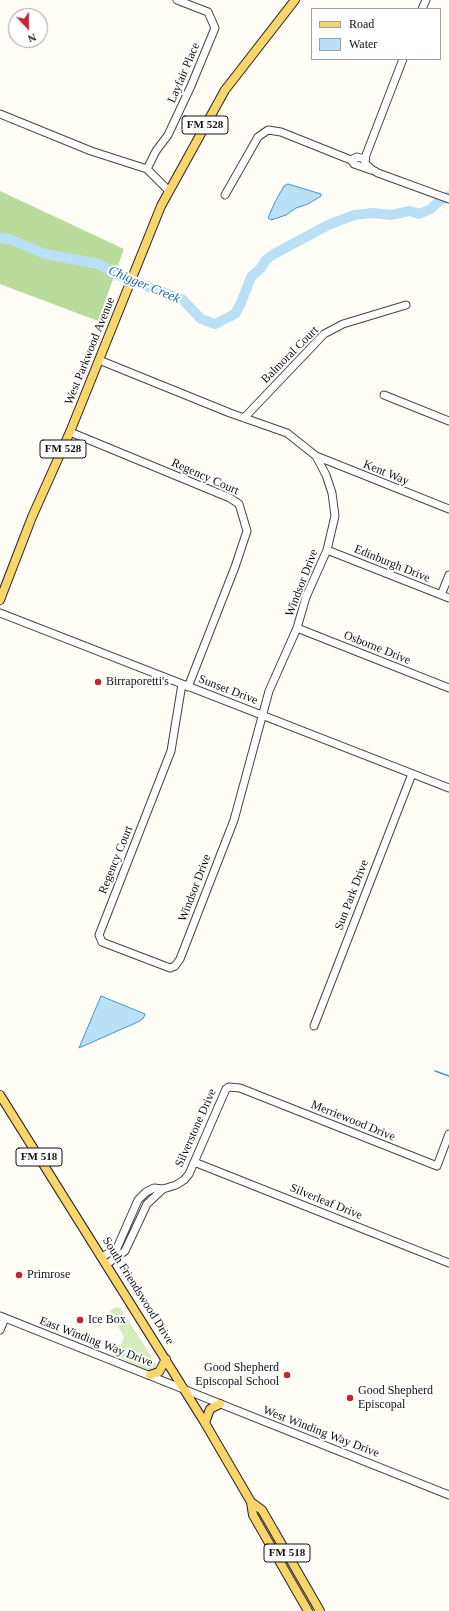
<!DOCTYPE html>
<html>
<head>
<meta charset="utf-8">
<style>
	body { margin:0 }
	#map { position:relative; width:449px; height:1611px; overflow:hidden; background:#fffdf5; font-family:"Times New Roman",serif }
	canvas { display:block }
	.legend { position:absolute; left:311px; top:8px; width:130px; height:52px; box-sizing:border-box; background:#fff; border:1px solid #a0a0a0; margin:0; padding:5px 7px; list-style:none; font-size:12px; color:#111 }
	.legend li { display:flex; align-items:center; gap:8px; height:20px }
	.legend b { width:20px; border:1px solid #a0a0a0 }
	.north { position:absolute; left:8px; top:8px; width:40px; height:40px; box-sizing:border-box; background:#fff; border:1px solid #a0a0a0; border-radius:50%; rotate:158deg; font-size:11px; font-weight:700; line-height:16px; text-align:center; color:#111 }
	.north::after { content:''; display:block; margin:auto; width:14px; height:18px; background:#c4262e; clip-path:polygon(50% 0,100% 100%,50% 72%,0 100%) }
</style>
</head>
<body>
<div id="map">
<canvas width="449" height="1611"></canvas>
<ul class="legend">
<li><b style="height:5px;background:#f9d66b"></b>Road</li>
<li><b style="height:11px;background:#b9e0f7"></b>Water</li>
</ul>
<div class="north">N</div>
</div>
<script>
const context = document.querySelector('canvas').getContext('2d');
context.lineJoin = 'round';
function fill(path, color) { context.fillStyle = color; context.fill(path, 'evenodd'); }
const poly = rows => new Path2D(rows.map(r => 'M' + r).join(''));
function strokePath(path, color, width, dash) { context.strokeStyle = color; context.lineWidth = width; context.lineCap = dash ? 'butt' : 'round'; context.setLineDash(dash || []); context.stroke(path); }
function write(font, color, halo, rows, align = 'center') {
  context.font = font + ' "Times New Roman",serif'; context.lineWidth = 4; context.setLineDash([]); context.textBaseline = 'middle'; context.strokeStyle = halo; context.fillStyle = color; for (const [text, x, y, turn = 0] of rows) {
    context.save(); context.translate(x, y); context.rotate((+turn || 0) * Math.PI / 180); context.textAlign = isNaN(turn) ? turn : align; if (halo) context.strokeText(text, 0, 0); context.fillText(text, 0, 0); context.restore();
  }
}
fill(poly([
	[118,1307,121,1309,156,1364,156,1369,150,1371,144,1370,120,1357,120,1349,124,1337,110,1311,112,1309]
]), '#d5ebbd');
fill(poly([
	[0,191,124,249,98,321,0,284]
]), '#b9dc9c');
const water = poly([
	[288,184,321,194,321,196,308,204,296,208,286,215,271,220,268,218,275,202,284,186,288,184],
	[101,996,145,1014,144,1017,140,1021,79,1048,101,996]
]);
fill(water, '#b9e0f7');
strokePath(water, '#3f96cf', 1);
strokePath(poly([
	[435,1071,449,1076]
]), '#3f96cf', 1.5);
strokePath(poly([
	[0,238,9,239,45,254,99,264,115,274,183,300,201,319,215,324,235,314,241,303,251,277,261,268,266,260,274,254,328,225,354,215,373,213,391,215,410,211,419,214,431,209,440,200,449,196]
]), '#b9e0f7', 10);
const minor = poly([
	[422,9,426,0],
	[403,59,366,155,365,163,371,169,378,173,449,199],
	[0,114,91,151,147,169,169,191],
	[351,160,357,157,365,159],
	[147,169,156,151,168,135,191,86,215,28,208,12,177,0],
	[225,195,258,137,268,130,281,132,351,160,354,164,371,170],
	[99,360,230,413,287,433,316,456,326,475,332,493,335,516,327,550,306,597,297,628,269,691,234,820,180,959,175,966,170,968,102,942,99,935,171,751,182,684],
	[384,395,449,421],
	[244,418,324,334,343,324,406,305],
	[70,432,230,498,239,504,247,531,235,567,188,687],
	[316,456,449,509],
	[327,550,449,598],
	[441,595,449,575],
	[0,613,449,788],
	[297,628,449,688],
	[314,1026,412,774],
	[194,1162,449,1263],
	[102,1257,117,1248,138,1200,146,1192,154,1188,163,1189,176,1185,184,1180,189,1174,226,1089,229,1087,240,1088,437,1166,449,1134],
	[107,1264,125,1251,147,1204,163,1189],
	[0,1316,449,1495],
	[0,1330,5,1318]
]);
const major = poly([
	[0,600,32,517,70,432,161,206,225,90,295,0],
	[0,1095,205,1423,251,1502,253,1515,308,1611],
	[150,1375,159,1372,166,1359],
	[205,1423,210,1409,220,1404],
	[251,1502,262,1510,320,1611]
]);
strokePath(minor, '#444', 9);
strokePath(major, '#222', 10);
strokePath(minor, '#fff', 7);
strokePath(major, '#f9d66b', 8);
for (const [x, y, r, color] of [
	[98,682,4,"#c4262e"],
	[19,1275,4,"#c4262e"],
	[80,1320,4,"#c4262e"],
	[287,1375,4,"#c4262e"],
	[350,1398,4,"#c4262e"]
]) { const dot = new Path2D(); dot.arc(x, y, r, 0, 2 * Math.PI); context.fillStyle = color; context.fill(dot); strokePath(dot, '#fff', 1.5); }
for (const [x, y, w] of [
	[205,125,46],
	[63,449,46],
	[39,1157,46],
	[287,1553,46]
]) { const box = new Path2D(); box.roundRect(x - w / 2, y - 9, w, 18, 3); context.fillStyle = '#fff'; context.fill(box); strokePath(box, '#111', 1); }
write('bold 11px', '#111', null, [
	["FM 528",205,125],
	["FM 528",63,449],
	["FM 518",39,1157],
	["FM 518",287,1553]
]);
write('12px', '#111', '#fff', [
	["Layfair Place",184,73,-67],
	["West Parkwood Avenue",90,351,-68],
	["Balmoral Court",290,355,-45],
	["Kent Way",386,473,22],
	["Regency Court",205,477,24],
	["Edinburgh Drive",392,564,22],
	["Windsor Drive",302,583,-69],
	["Osborne Drive",377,648,22],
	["Sunset Drive",228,690,21],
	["Regency Court",116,860,-68],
	["Windsor Drive",195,888,-69],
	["Sun Park Drive",352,895,-69],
	["Merriewood Drive",353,1121,22],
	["Silverstone Drive",196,1128,-66],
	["Silverleaf Drive",326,1202,22],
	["South Friendswood Drive",138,1291,58],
	["East Winding Way Drive",96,1342,21],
	["West Winding Way Drive",321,1432,21]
]);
write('12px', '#111', '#fff', [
	["Birraporetti's",106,682],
	["Primrose",27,1275],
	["Ice Box",88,1320],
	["Good Shepherd",279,1368,"right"],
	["Episcopal School",279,1382,"right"],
	["Good Shepherd",358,1391],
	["Episcopal",358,1405]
], 'left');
write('italic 13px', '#1768a6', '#fff', [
	["Chigger Creek",144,285,23]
]);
</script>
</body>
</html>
